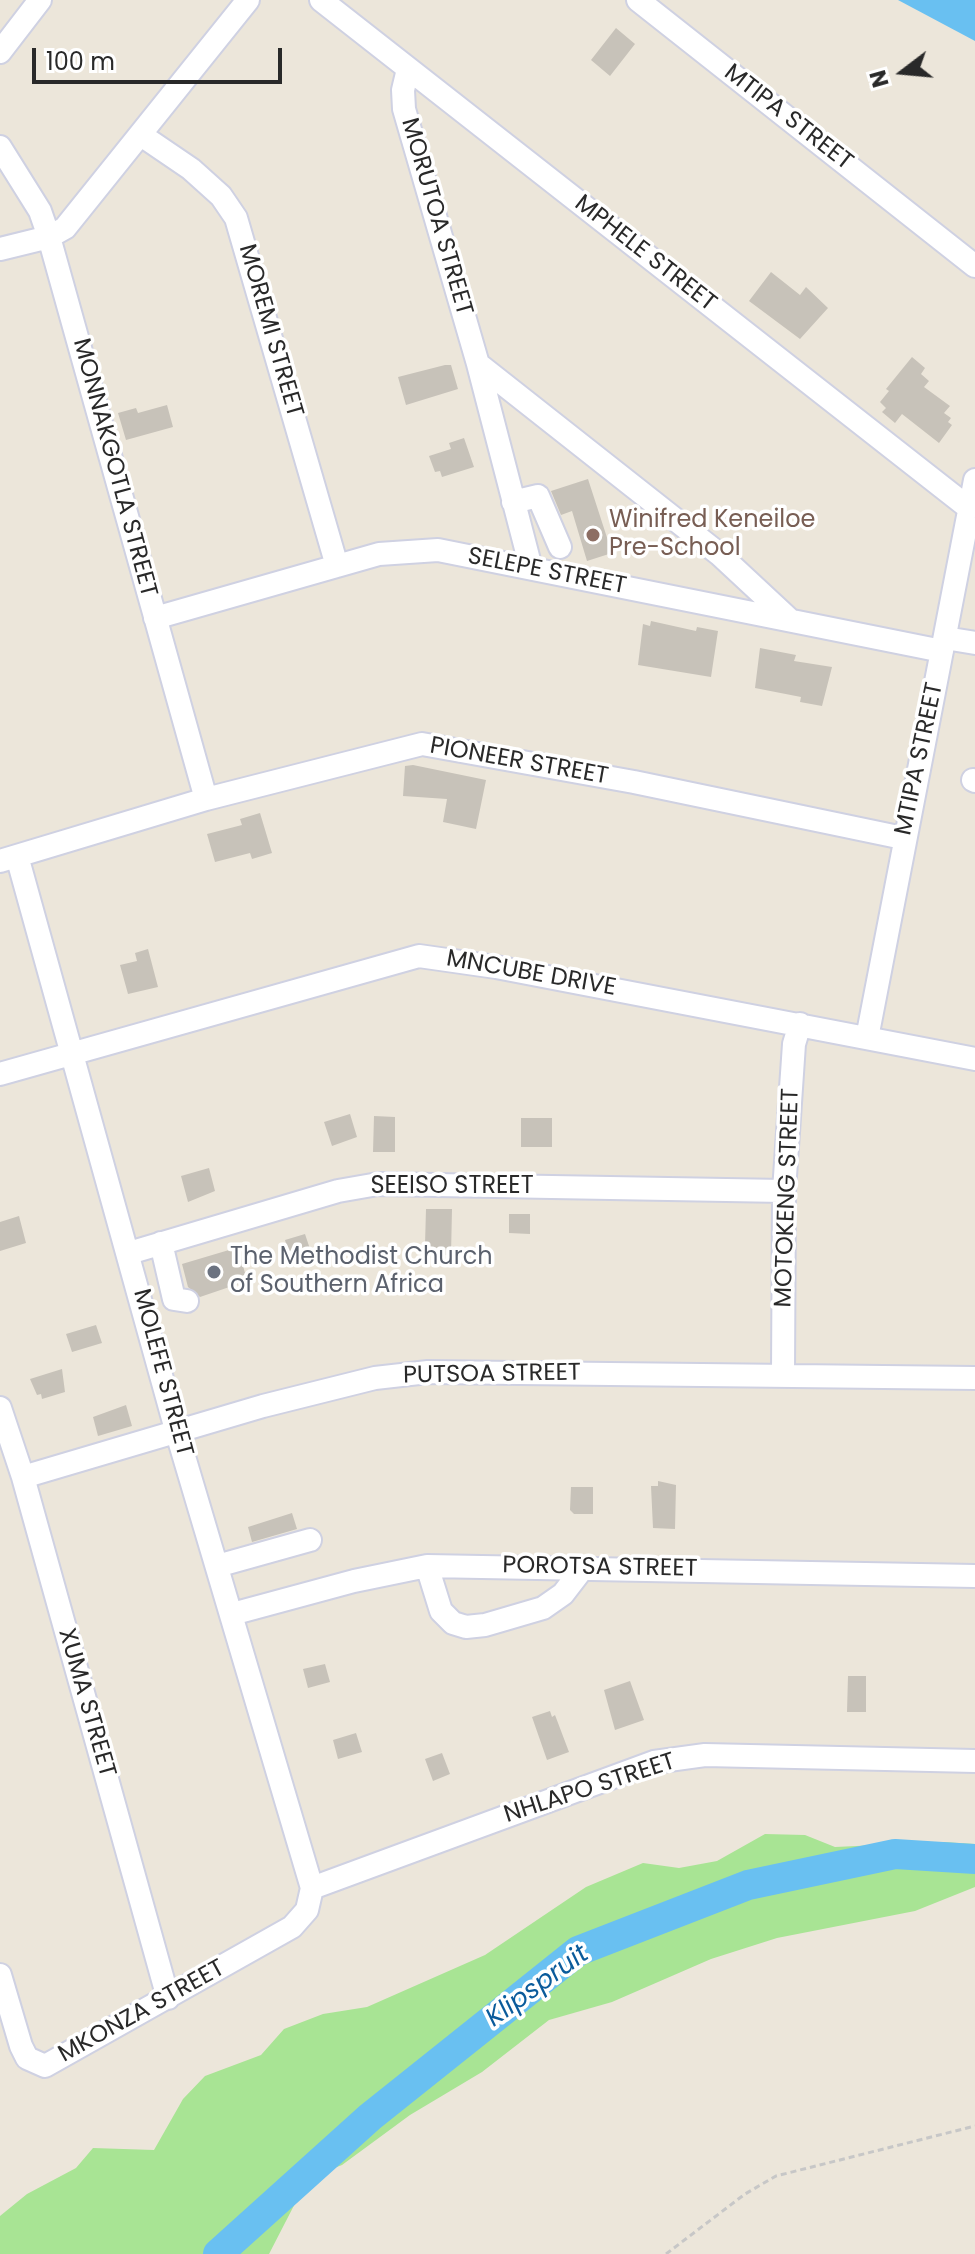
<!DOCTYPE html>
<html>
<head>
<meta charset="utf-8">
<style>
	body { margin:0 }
	#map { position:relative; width:975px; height:2254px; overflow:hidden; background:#ece6da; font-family:Poppins,sans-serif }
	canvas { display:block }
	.north { position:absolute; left:863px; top:32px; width:80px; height:80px; -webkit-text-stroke:6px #fff; paint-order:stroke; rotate:254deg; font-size:22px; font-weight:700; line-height:32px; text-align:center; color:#292929 }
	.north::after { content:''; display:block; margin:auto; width:28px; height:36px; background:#292929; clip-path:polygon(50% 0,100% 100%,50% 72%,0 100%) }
	.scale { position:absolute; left:32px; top:48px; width:250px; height:36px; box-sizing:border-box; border:4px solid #292929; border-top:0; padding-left:10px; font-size:24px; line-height:28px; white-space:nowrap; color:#292929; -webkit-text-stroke:6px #fff; paint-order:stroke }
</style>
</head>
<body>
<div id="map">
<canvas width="975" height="2254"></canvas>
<div class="north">N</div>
<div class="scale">100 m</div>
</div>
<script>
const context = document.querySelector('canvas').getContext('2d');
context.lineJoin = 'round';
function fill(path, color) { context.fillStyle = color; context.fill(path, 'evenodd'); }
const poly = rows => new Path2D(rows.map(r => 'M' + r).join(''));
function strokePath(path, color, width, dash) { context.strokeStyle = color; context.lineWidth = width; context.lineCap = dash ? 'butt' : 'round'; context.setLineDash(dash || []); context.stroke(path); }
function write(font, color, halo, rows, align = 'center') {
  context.font = font + ' Poppins,sans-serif'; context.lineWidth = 7; context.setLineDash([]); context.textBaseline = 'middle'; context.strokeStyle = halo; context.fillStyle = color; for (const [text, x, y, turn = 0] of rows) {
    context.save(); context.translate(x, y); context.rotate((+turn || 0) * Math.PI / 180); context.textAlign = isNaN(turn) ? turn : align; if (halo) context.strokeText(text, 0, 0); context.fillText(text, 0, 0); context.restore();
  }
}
fill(poly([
	[765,1834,805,1835,835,1847,943,1842,975,1844,975,1887,915,1911,777,1938,711,1959,612,2002,549,2020,482,2072,410,2115,342,2165,316,2175,303,2188,269,2254,0,2254,0,2216,27,2194,76,2168,93,2148,154,2150,183,2099,205,2076,261,2055,284,2029,323,2014,367,2007,485,1955,586,1887,643,1863,679,1868,717,1861]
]), '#a8e494');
fill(poly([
	[898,0,975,0,975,41]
]), '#69c0f1');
strokePath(poly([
	[218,2254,370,2117,578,1951,748,1885,895,1854,975,1859]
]), '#69c0f1', 30);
fill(poly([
	[616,28,635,44,610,76,591,60],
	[771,272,800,295,806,287,828,308,800,339,749,301],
	[912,357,925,368,921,374,929,381,924,387,950,406,944,413,951,418,948,422,952,425,939,443,902,414,895,423,882,412,886,408,880,402,889,391,886,389],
	[445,365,451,365,458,389,406,405,398,377],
	[167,405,173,427,126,440,118,413,136,408,138,413],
	[464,438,474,467,442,477,440,471,435,472,429,456,451,449,449,443],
	[588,479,612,553,587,561,572,511,561,515,551,491],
	[651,621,696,631,697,627,718,631,711,677,638,665,643,624,650,626],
	[760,648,796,655,794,661,832,667,822,706,800,702,801,697,755,688],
	[413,765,486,780,476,829,443,822,447,799,403,796,405,766],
	[260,813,272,853,252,859,250,853,215,862,207,834,242,825,240,819],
	[148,949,158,987,128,994,120,965,137,961,135,953],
	[350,1114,357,1137,332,1146,324,1122],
	[374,1116,395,1117,395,1152,373,1152],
	[521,1118,552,1118,552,1147,521,1147],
	[209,1168,215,1191,188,1202,181,1176],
	[426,1209,452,1209,451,1255,429,1255,429,1245,425,1245],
	[509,1214,530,1214,530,1234,509,1233],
	[19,1216,26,1243,0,1251,0,1222],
	[305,1234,311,1252,290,1258,285,1240],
	[229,1250,239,1250,247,1281,200,1297,188,1287,182,1264],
	[96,1325,102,1343,72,1352,66,1334],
	[62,1369,65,1392,42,1399,41,1394,37,1395,30,1379],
	[126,1405,132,1426,98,1436,93,1417],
	[658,1481,676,1485,675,1529,653,1528,651,1486,658,1486],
	[571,1487,593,1487,593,1514,574,1514,570,1510],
	[292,1513,297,1529,252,1542,248,1527],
	[325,1664,330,1682,308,1688,303,1669],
	[848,1676,866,1676,866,1712,847,1712],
	[630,1681,644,1720,615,1730,604,1690],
	[550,1711,552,1717,555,1715,569,1752,547,1760,532,1717],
	[356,1733,362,1752,338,1759,333,1740],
	[442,1753,450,1774,433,1781,425,1759]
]), '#c7c2b9');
const minor = poly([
	[321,0,969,508],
	[638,0,975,266],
	[0,52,40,0],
	[408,69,403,90,404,109,478,364,531,568],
	[141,135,191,169,221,196,236,218,337,566],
	[0,147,40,211,49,237,206,799],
	[0,249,49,237,65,228,248,0],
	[478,364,719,554,790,620],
	[513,502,538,496,560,547],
	[155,618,379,554,438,550,942,651],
	[945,638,975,643],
	[973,780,975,781],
	[0,861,206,799,422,744,634,782,903,838],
	[867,1038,975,480],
	[0,1074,419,956,496,967,975,1059],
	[161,1243,174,1299,187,1301],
	[129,1253,338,1191,378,1184,784,1191],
	[783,1373,784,1191,794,1044,800,1024],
	[0,1408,23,1477,168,1998],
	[23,1477,263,1406,375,1378,428,1372,975,1378],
	[217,1566,310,1540],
	[427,1566,441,1611,453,1623,466,1627,485,1625,543,1608,563,1594,583,1568],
	[232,1614,354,1581,427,1566,975,1576],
	[312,1888,654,1762,705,1755,975,1761],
	[0,1975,21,2046,27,2058,45,2066,292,1927,307,1910,312,1888,177,1433,17,856]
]);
strokePath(minor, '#cfd1e2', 26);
strokePath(poly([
	[666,2254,745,2194,776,2176,975,2126]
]), '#c7c7c7', 3, [6, 4]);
strokePath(minor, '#fff', 22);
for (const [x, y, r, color] of [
	[593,535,8,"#8d6e63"],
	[214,1272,8,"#6b7280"]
]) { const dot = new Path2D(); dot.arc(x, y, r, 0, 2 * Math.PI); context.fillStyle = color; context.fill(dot); strokePath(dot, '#fff', 3); }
write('24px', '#292929', '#fff', [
	["MTIPA STREET",788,118,38],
	["MORUTOA STREET",436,217,74],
	["MPHELE STREET",645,254,38],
	["MOREMI STREET",270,331,74],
	["MONNAKGOTLA STREET",114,468,75],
	["SELEPE STREET",547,572,11],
	["MTIPA STREET",920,759,-78],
	["PIONEER STREET",519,762,10],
	["MNCUBE DRIVE",531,974,10],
	["SEEISO STREET",452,1187],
	["MOTOKENG STREET",788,1198,-88],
	["MOLEFE STREET",162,1373,75],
	["PUTSOA STREET",492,1375,-1],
	["POROTSA STREET",600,1568,1],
	["XUMA STREET",86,1703,74],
	["NHLAPO STREET",590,1789,-18],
	["MKONZA STREET",142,2012,-29]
]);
write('24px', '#785e54', '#fff', [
	["Winifred Keneiloe",609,521],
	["Pre-School",609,549]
], 'left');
write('24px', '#5b616d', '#fff', [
	["The Methodist Church",230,1258],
	["of Southern Africa",230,1286]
], 'left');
write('italic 26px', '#0a5b9b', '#fff', [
	["Klipspruit",538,1987,-36]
]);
</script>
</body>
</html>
